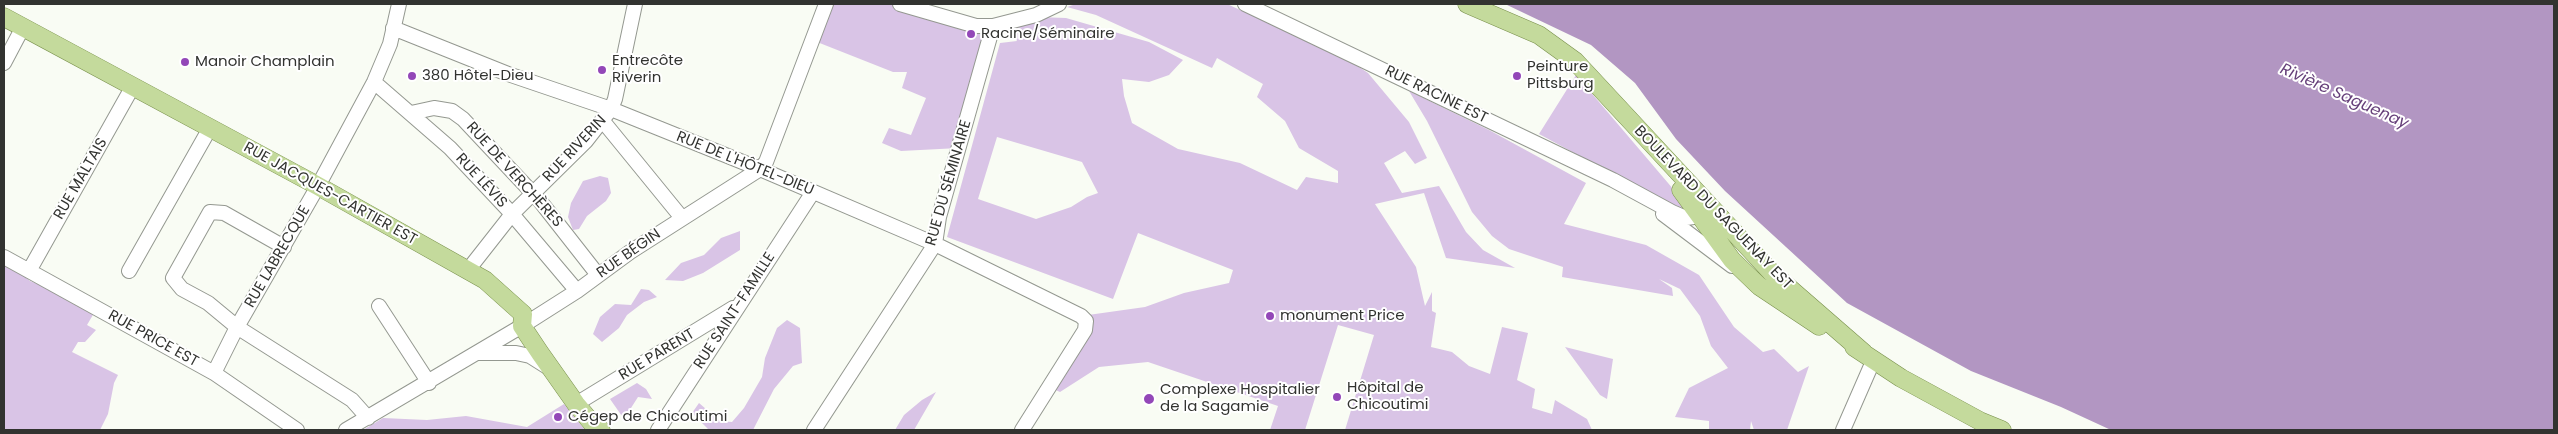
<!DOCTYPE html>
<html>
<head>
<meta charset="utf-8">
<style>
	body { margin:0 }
	#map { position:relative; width:2558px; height:434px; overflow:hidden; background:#f9fcf4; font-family:Poppins,sans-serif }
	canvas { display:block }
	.frame { position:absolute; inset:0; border:5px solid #323330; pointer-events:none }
</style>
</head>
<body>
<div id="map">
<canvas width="2558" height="434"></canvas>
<div class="frame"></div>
</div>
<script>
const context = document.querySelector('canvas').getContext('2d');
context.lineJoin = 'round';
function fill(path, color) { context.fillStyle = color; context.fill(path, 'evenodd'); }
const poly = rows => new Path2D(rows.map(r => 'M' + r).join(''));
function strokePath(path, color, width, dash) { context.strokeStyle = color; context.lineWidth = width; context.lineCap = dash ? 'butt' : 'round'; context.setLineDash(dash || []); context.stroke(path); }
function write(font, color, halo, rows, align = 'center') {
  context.font = font + ' Poppins,sans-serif'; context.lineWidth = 4; context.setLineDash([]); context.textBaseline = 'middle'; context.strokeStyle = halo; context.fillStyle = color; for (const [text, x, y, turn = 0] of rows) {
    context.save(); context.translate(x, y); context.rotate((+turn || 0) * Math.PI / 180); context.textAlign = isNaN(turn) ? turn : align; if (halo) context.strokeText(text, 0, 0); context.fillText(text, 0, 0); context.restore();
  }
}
fill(poly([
	[826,4,900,4,993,26,959,148,901,151,882,143,889,128,911,135,926,98,902,88,907,72,893,72,812,40],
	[1076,4,1227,4,1344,57,1368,73,1409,122,1427,158,1415,164,1405,151,1384,163,1402,193,1439,186,1466,232,1483,250,1515,268,1446,258,1424,193,1375,204,1416,267,1425,306,1432,292,1432,311,1436,313,1431,347,1452,352,1469,366,1490,374,1502,327,1528,333,1517,380,1535,389,1532,408,1552,414,1555,400,1587,419,1592,430,1345,430,1374,335,1338,325,1305,430,1270,430,1278,406,1148,362,1099,367,1060,392,1049,387,1084,330,1081,316,1145,307,1184,293,1229,283,1233,270,1138,233,1113,299,947,237,1000,43,1017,41,1011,31,1016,25,1038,17,1066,18,1149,42,1183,60,1169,75,1149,82,1122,79,1124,96,1132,123,1178,149,1240,163,1297,190,1306,177,1338,183,1338,171,1299,148,1285,121,1257,97,1263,84,1217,58,1212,68,1096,15,1067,7],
	[997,137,1082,162,1098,193,1087,197,1071,207,1036,219,978,199],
	[1576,75,1674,190,1687,211,1682,211,1539,134],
	[1409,91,1489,130,1586,183,1564,224,1646,245,1699,275,1734,327,1763,352,1774,349,1798,372,1809,366,1787,430,1754,430,1751,421,1750,430,1709,430,1709,421,1675,417,1689,388,1728,368,1711,346,1700,316,1680,289,1659,279,1672,288,1673,296,1562,277,1563,267,1509,249,1492,236,1472,212,1427,121],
	[600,176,608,178,611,193,606,201,587,216,579,229,573,230,568,217,571,203,583,181],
	[740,231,740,250,703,273,683,281,665,280,681,263,704,255,721,238],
	[4,259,30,281,97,308,87,325,96,330,85,342,78,342,72,352,118,375,114,383,108,414,100,430,4,430],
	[641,289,649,290,657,297,644,302,627,315,619,328,602,342,593,334,600,317,615,304,631,305],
	[787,320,800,328,802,363,793,366,774,389,753,430,709,430,692,413,699,403,720,421,732,422,744,408,762,377,765,358,777,328],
	[1565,347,1613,359,1607,399,1600,395],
	[637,383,646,389,652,399,638,397,624,419,610,399],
	[936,392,914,430,895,430,904,415,922,400],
	[564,404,585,430,363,430,383,418,427,420,466,416,527,427]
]), '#d9c4e6');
fill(poly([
	[1505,4,2554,4,2554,430,2111,430,2061,407,1971,371,1847,303,1725,191,1676,139,1635,83,1591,45]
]), '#b296c2');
const minor = poly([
	[900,4,976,26,993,26,1036,15,1059,4],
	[1245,4,1613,180,1672,212,1686,218,1709,215],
	[393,28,508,74,611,109,760,169,935,244,1081,316,1086,321,1085,330,1022,430],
	[4,63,23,27],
	[374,82,450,148,512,214,577,291],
	[411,113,434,108,452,111,463,119,540,201,598,275],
	[602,120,682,218],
	[1663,214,1732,266],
	[284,247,224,213,210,212,173,278,182,289,208,303,237,327,352,400,368,418],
	[4,257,214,373,297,430],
	[468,270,512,214,586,141,611,109,615,99,635,4],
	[29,271,133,86],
	[129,271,210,128],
	[379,306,429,383],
	[479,353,516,353,530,356,549,368],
	[214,373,237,327,318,186,374,82,390,44,399,4],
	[576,404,733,308],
	[346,430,522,326,577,291,630,252,760,169,766,162,826,4],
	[658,430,813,192],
	[814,430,935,244,939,217,993,26],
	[1843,430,1874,359]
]);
const major = poly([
	[1467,4,1539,35,1575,61,1772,273,1864,353],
	[4,17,318,186,485,280,523,314,522,326,540,353,576,404,591,422,601,430],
	[1681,190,1732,260,1759,286,1819,326],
	[1854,347,1901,378,1980,421,2002,430]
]);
strokePath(minor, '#949890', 16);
strokePath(major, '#788f4b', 19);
strokePath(minor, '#fff', 14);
strokePath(major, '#c4da9c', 18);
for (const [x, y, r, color] of [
	[971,34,5,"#9347b8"],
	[185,62,5,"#9347b8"],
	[602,70,5,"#9347b8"],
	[412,76,5,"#9347b8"],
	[1517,76,5,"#9347b8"],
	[1270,316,5,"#9347b8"],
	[1337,397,5,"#9347b8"],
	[1149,399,6,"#9347b8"],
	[558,417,5,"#9347b8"]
]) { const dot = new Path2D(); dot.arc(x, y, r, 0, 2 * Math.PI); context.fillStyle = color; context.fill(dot); strokePath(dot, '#fff', 2); }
write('15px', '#323330', '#fff', [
	["Racine/Séminaire",981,34],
	["Entrecôte",612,61],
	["Riverin",612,78],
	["Manoir Champlain",195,62],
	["Peinture",1527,67],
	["Pittsburg",1527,84],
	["380 Hôtel-Dieu",422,76],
	["monument Price",1280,316],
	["Hôpital de",1347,388],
	["Chicoutimi",1347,405],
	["Complexe Hospitalier",1160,390],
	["de la Sagamie",1160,407],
	["Cégep de Chicoutimi",568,417]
], 'left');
write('15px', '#323330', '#fff', [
	["RUE RACINE EST",1436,95,26],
	["RUE RIVERIN",575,149,-47],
	["RUE DE L'HÔTEL-DIEU",745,164,22],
	["RUE DE VERCHÈRES",514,175,48],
	["RUE MALTAIS",81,179,-60],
	["RUE LÉVIS",481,181,47],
	["RUE DU SÉMINAIRE",949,183,-74],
	["RUE JACQUES-CARTIER EST",330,194,29],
	["BOULEVARD DU SAGUENAY EST",1713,208,46],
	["RUE BÉGIN",629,254,-35],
	["RUE LABRECQUE",278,257,-60],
	["RUE SAINT-FAMILLE",735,311,-57],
	["RUE PRICE EST",153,339,29],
	["RUE PARENT",657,355,-31]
]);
write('italic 16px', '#66407a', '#fff', [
	["Rivière Saguenay",2344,97,24]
]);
</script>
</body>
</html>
